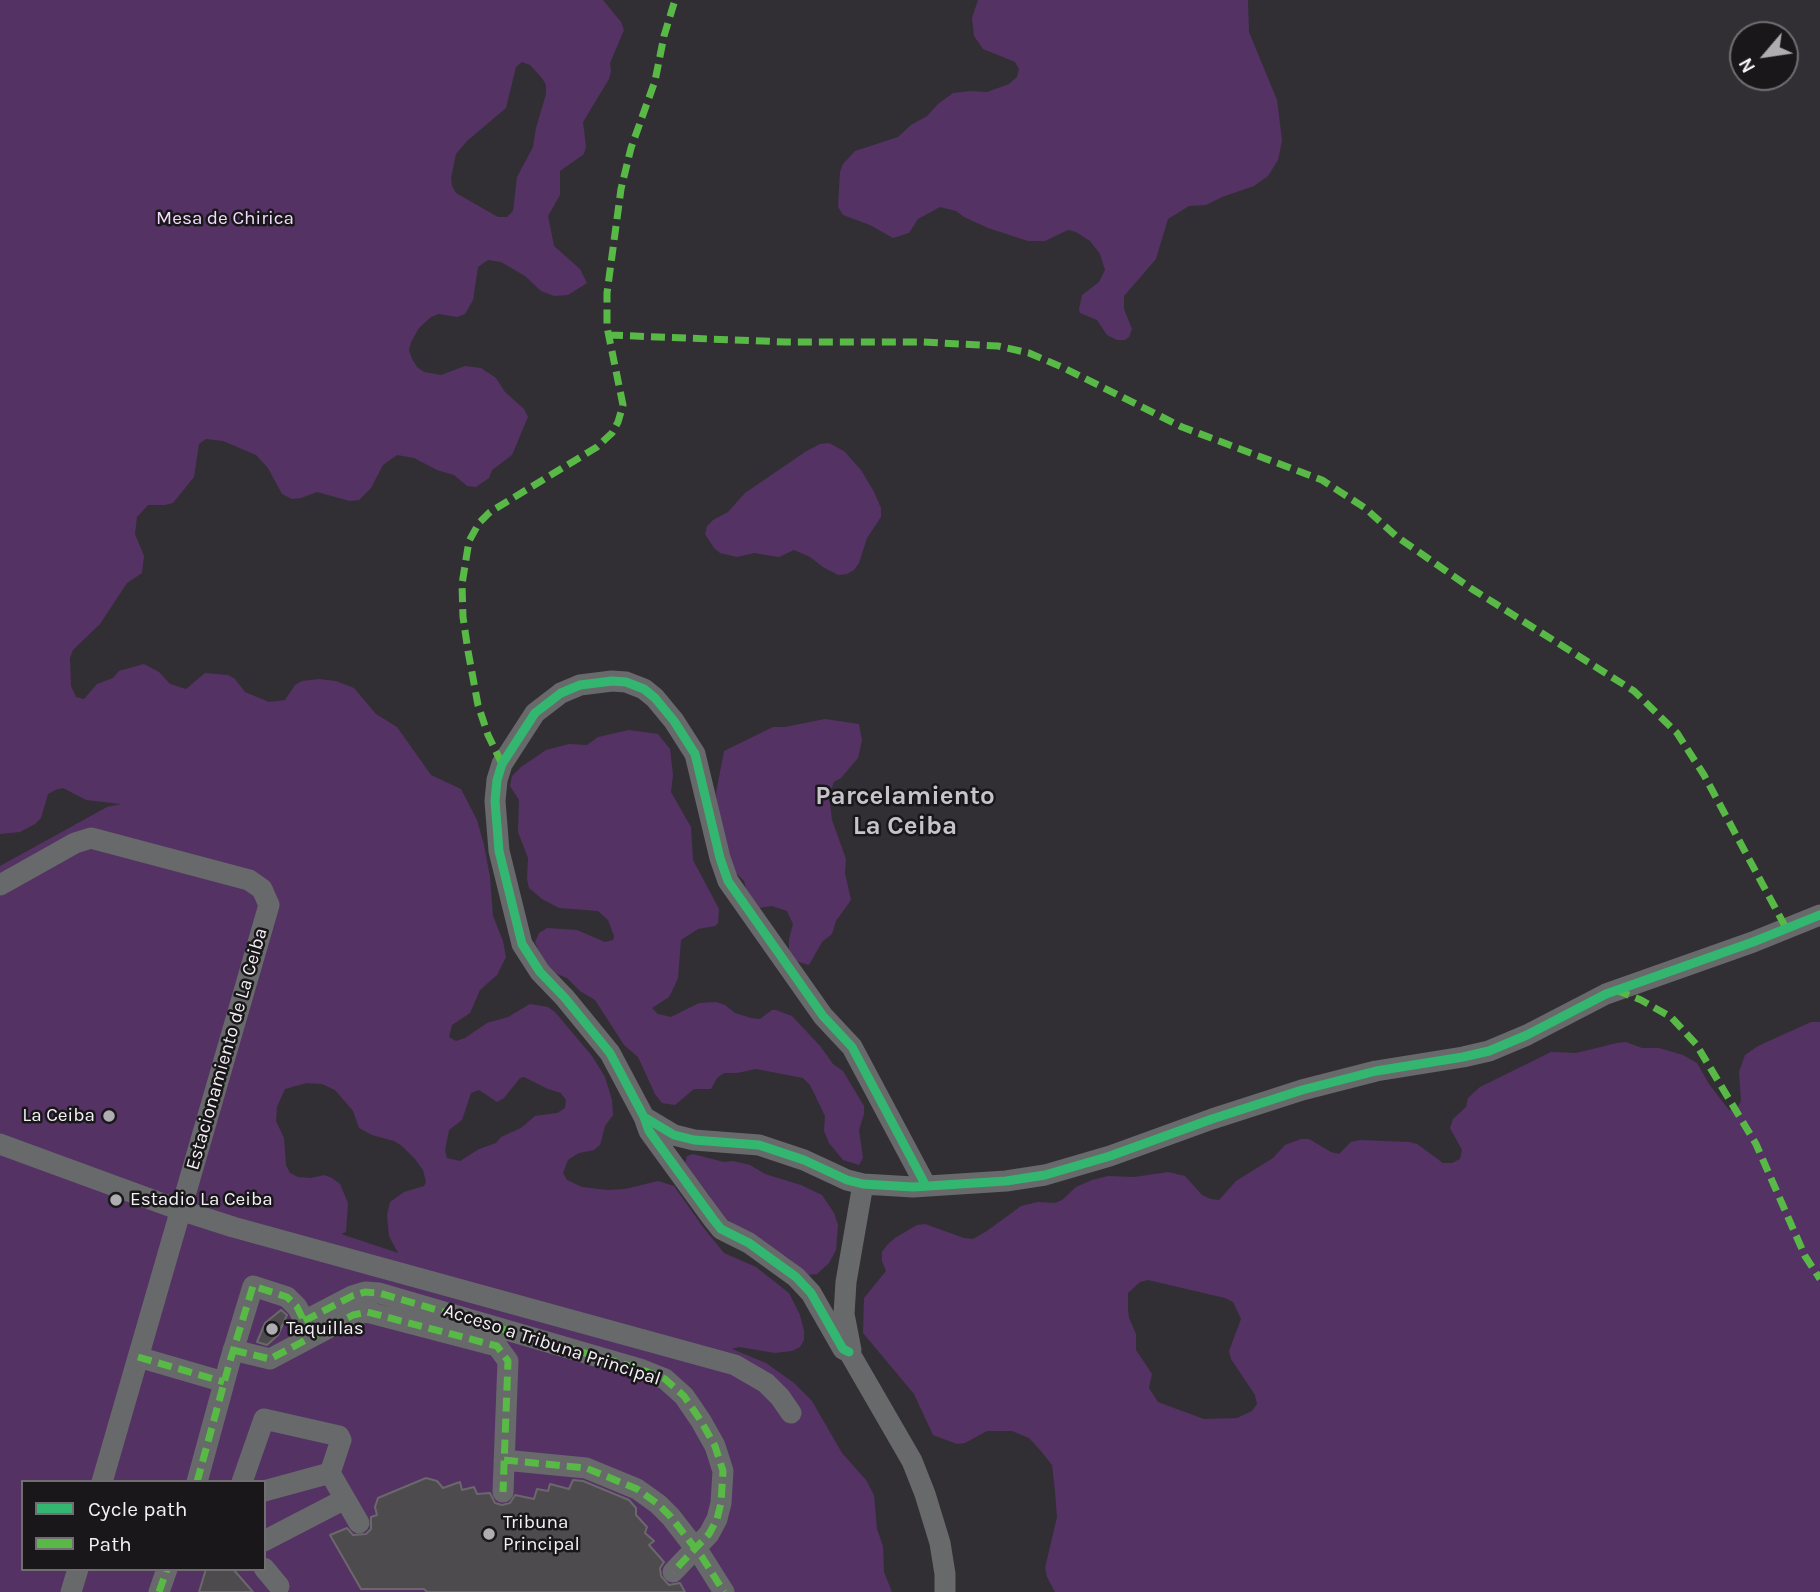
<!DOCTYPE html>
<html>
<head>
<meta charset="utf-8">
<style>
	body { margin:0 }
	#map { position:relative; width:1820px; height:1592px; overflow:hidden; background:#322f34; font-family:Karla,sans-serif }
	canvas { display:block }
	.legend { position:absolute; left:21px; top:1480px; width:245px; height:91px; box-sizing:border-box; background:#19171a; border:2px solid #716e72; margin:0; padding:9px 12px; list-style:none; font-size:21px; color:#f4f1f6 }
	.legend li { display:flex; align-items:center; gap:14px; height:35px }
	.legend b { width:35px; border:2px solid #716e72 }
	.north { position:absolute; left:1729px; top:21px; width:70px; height:70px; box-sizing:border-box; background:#19171a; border:2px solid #716e72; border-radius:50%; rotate:241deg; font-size:19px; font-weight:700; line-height:28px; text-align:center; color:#f4f1f6 }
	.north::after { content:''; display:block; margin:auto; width:24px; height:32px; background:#b0adb2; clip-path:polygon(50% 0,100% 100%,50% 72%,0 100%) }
</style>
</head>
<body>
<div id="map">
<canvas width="1820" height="1592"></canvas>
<ul class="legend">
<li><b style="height:9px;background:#33b770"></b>Cycle path</li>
<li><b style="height:9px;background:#58b947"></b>Path</li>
</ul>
<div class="north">N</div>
</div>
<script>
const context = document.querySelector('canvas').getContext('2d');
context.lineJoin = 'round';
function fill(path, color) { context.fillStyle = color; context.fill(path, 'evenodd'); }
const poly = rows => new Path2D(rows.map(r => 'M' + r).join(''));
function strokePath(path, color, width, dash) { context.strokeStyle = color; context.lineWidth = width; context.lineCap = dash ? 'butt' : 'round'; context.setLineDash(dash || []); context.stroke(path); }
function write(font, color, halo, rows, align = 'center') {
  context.font = font + ' Karla,sans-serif'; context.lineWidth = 5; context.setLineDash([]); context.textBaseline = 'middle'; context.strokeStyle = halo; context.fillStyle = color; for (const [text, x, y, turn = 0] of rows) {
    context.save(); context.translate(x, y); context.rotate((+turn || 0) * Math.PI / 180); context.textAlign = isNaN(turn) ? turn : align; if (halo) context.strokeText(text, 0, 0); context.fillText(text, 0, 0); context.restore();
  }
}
fill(poly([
	[0,0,603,0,621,22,624,30,610,63,611,71,609,79,583,122,586,146,584,154,560,171,560,195,548,216,554,246,580,269,587,283,568,295,554,296,541,291,525,276,501,262,488,260,478,267,473,300,465,314,457,317,439,314,431,317,419,328,411,342,409,350,412,359,417,367,424,372,441,375,465,366,481,368,496,378,505,392,524,409,528,417,512,455,492,470,489,478,476,487,467,486,454,475,437,470,414,458,397,455,383,465,371,488,359,500,350,501,317,492,301,498,292,499,282,494,268,468,256,455,223,441,206,439,199,444,194,477,173,503,165,505,148,505,137,517,135,534,144,556,142,573,127,583,100,624,73,650,70,658,71,686,76,697,84,699,97,684,113,678,119,671,144,664,159,672,170,684,186,689,205,673,228,675,235,679,245,692,269,702,285,700,295,685,302,681,319,679,336,681,354,688,376,714,397,727,431,775,461,789,477,820,484,845,490,877,493,916,503,941,506,957,497,975,480,990,470,1013,452,1025,449,1037,456,1041,465,1038,487,1023,508,1017,530,1004,548,1007,555,1012,592,1056,605,1077,612,1100,613,1115,605,1126,600,1145,594,1150,579,1153,568,1160,563,1173,567,1180,582,1187,607,1190,625,1189,658,1181,674,1186,703,1227,724,1253,756,1267,789,1293,800,1315,804,1331,804,1340,800,1347,792,1351,775,1353,739,1347,732,1349,766,1363,794,1383,812,1401,842,1453,866,1480,874,1495,877,1529,883,1546,884,1572,892,1592,0,1592,0,866,107,807,121,804,86,800,63,788,55,790,48,794,41,818,35,824,20,832,0,834],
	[522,62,530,65,542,78,546,85,546,94,536,128,533,147,517,177,513,211,507,217,498,217,456,193,452,186,451,178,456,154,467,141,506,108,516,67],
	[524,1077,548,1089,561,1093,566,1100,565,1108,557,1113,535,1116,521,1128,501,1137,496,1143,479,1149,460,1161,447,1158,445,1150,449,1130,462,1120,471,1093,479,1090,497,1102,504,1098,520,1078],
	[307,1083,322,1084,335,1090,353,1111,359,1128,372,1135,394,1141,402,1146,415,1159,423,1170,426,1182,424,1186,404,1192,390,1202,387,1215,389,1236,398,1253,341,1234,346,1232,348,1203,340,1184,332,1178,324,1175,311,1178,298,1177,290,1173,286,1165,284,1138,276,1121,277,1107,285,1089],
	[23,1482,264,1482,264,1569,23,1569],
	[978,0,1248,0,1249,32,1277,100,1282,140,1278,160,1268,176,1254,186,1222,197,1206,205,1189,206,1168,219,1156,259,1124,296,1124,309,1132,329,1129,337,1125,340,1117,340,1107,335,1097,320,1080,313,1079,309,1082,295,1099,282,1105,270,1100,254,1090,241,1076,232,1068,230,1045,241,1028,241,988,228,964,217,956,211,940,207,918,219,909,233,893,238,870,225,843,215,838,207,840,172,843,164,855,151,898,137,911,125,927,116,938,104,953,93,971,91,987,92,1009,84,1017,77,1019,69,1015,62,983,49,974,36,972,18],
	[829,443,844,451,861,470,874,492,881,508,881,517,867,538,859,563,854,570,847,574,838,575,823,567,810,557,794,550,779,557,754,553,737,557,720,553,714,548,705,534,707,526,713,520,728,512,745,493,805,452,820,444],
	[825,719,859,724,862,741,858,758,841,778,834,782,829,795,832,820,846,859,845,873,851,900,836,921,832,934,822,942,809,965,792,960,789,957,789,939,793,924,787,911,772,906,758,908,746,889,744,881,734,871,717,810,716,793,724,751,773,727,785,727],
	[629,730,658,734,670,749,673,775,671,792,691,827,693,860,719,909,718,923,715,926,698,929,681,940,678,978,675,985,669,997,652,1008,658,1014,671,1017,699,1003,716,1002,725,1005,735,1013,751,1018,760,1019,772,1010,776,1010,792,1016,821,1047,833,1064,843,1071,864,1106,864,1114,859,1130,863,1158,859,1165,843,1160,829,1143,824,1131,825,1116,810,1085,803,1078,756,1069,737,1073,724,1073,717,1078,711,1089,694,1089,675,1105,662,1103,655,1094,638,1057,624,1045,595,1000,580,991,567,978,547,970,535,942,539,933,547,928,577,930,605,942,613,940,614,936,608,920,598,911,559,908,542,899,529,888,527,879,528,858,518,832,519,800,510,786,512,776,521,767,546,750,569,744,587,745,598,737],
	[1811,1022,1820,1022,1820,1592,1055,1592,1047,1577,1045,1568,1057,1517,1055,1491,1052,1465,1040,1450,1029,1438,1012,1431,987,1431,965,1443,957,1444,933,1435,914,1394,863,1333,864,1298,886,1271,882,1261,882,1252,887,1245,895,1238,917,1225,925,1224,964,1238,973,1239,987,1231,1021,1206,1038,1202,1055,1203,1062,1200,1076,1187,1092,1180,1108,1176,1134,1177,1168,1172,1185,1176,1202,1195,1211,1199,1219,1200,1236,1181,1273,1158,1285,1145,1301,1139,1309,1139,1331,1152,1339,1154,1351,1142,1360,1140,1409,1142,1417,1144,1443,1163,1452,1163,1460,1159,1462,1150,1450,1128,1453,1119,1466,1107,1468,1098,1480,1087,1551,1052,1576,1053,1617,1043,1626,1042,1642,1048,1659,1048,1683,1055,1697,1063,1709,1084,1729,1110,1737,1108,1741,1101,1739,1072,1745,1055,1758,1046],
	[1148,1280,1225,1298,1233,1302,1241,1319,1229,1351,1231,1359,1255,1395,1257,1404,1252,1411,1237,1418,1204,1419,1158,1402,1149,1388,1152,1374,1136,1350,1136,1334,1129,1318,1128,1309,1128,1293,1140,1282],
	[693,1154,724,1162,733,1161,750,1165,765,1174,801,1185,822,1195,834,1213,838,1225,836,1250,829,1263,817,1274,808,1275,788,1258,720,1215,709,1195,685,1163,687,1156]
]), '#543264');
const building = poly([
	[281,1310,287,1315,278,1335,267,1345,257,1342,265,1323,281,1310],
	[426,1478,437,1481,443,1488,460,1482,462,1490,474,1487,477,1494,490,1493,495,1503,502,1505,510,1503,515,1495,534,1499,537,1489,548,1491,550,1484,569,1489,573,1480,583,1481,629,1500,636,1508,636,1515,647,1527,645,1533,654,1541,649,1545,664,1562,660,1568,661,1576,669,1585,680,1583,685,1592,427,1592,424,1589,361,1589,330,1535,347,1528,353,1535,366,1534,371,1529,371,1517,377,1515,375,1507,378,1498,426,1478],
	[206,1569,233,1569,253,1592,199,1592,206,1569]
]);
fill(building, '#4d4b4e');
strokePath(building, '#6b686c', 2);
strokePath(poly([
	[0,885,75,843,91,838,249,880,262,889,269,905,102,1482],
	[644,1117,674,1135,694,1140,759,1145,804,1160,847,1180,863,1184,913,1187,1006,1181,1045,1175,1110,1156,1212,1119,1302,1090,1376,1071,1463,1057,1489,1051,1527,1035,1606,994,1753,942,1820,915],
	[0,1144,180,1210,233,1227,735,1365,766,1383,780,1397,791,1413],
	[863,1184,846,1282,844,1314,851,1350,849,1352,912,1461,925,1494,940,1543,945,1574,945,1592],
	[304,1321,352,1296,365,1292,379,1293,640,1369,665,1379,684,1396,701,1421,715,1446,723,1471,721,1503,717,1519,709,1534,673,1572],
	[233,1350,270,1359,353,1315,367,1312,497,1346,508,1361,503,1492],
	[849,1352,843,1349,811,1293,796,1277,749,1243,721,1229,713,1219,649,1131,644,1117,610,1053,565,998,540,972,522,944,499,851,495,801,497,780,502,764,535,713,561,693,580,685,612,681,626,682,644,689,655,698,674,721,695,754,720,858,728,881,823,1016,852,1047,926,1186],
	[138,1357,224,1382],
	[504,1460,586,1468,637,1489,658,1504,671,1517,702,1557,724,1592],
	[197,1482,230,1361,253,1286,287,1297,297,1307,310,1331],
	[242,1482,264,1419,339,1436,341,1440,330,1473,359,1523],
	[264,1491,330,1473],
	[264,1541,345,1499],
	[264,1568,279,1586],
	[71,1592,78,1569],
	[159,1592,167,1569]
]), '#68696a', 21);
strokePath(poly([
	[609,335,786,342,923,342,998,346,1029,353,1064,368,1182,427,1322,480,1365,508,1396,536,1472,589,1634,691,1677,733,1704,775,1786,928],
	[502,764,488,735,478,705,468,651,463,617,462,584,469,541,479,523,490,512,597,447,612,433,618,422,623,405,607,327,607,293,621,189,631,148,655,81,664,36,675,0],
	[1616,990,1641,1000,1671,1017,1696,1044,1756,1144,1805,1256,1820,1279],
	[304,1321,352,1296,365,1292,379,1293,640,1369,665,1379,684,1396,701,1421,715,1446,723,1471,721,1503,717,1519,709,1534,673,1572],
	[233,1350,270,1359,353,1315,367,1312,497,1346,508,1361,503,1492],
	[138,1357,224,1382],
	[504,1460,586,1468,637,1489,658,1504,671,1517,702,1557,724,1592],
	[197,1482,230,1361,253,1286,287,1297,297,1307,307,1327],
	[159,1592,167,1569]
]), '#58b947', 7, [14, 7]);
strokePath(poly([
	[644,1117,674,1135,694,1140,759,1145,804,1160,847,1180,863,1184,913,1187,1006,1181,1045,1175,1110,1156,1212,1119,1302,1090,1376,1071,1463,1057,1489,1051,1527,1035,1606,994,1753,942,1820,915],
	[849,1352,843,1349,811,1293,796,1277,749,1243,721,1229,713,1219,649,1131,644,1117,610,1053,565,998,540,972,522,944,499,851,495,801,497,780,502,764,535,713,561,693,580,685,612,681,626,682,644,689,655,698,674,721,695,754,720,858,728,881,823,1016,852,1047,926,1186]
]), '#33b770', 9);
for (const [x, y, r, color] of [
	[109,1116,7,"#b0adb2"],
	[116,1200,7,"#b0adb2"],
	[272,1329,7,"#b0adb2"],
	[489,1534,7,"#b0adb2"]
]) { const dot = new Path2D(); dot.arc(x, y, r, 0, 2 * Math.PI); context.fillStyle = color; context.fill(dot); strokePath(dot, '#19171a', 2.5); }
write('19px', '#f1d9fd', '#19171a', [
	["Mesa de Chirica",225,219]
]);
write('19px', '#f4f1f6', '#19171a', [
	["Estacionamiento de La Ceiba",227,1049,-74],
	["Acceso a Tribuna Principal",552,1345,18]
]);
write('19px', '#f4f1f6', '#19171a', [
	["La Ceiba",95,1116,"right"],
	["Estadio La Ceiba",130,1200],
	["Taquillas",286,1329],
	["Tribuna",503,1523],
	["Principal",503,1545]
], 'left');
write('bold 26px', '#c8c2cb', '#19171a', [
	["Parcelamiento",905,797],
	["La Ceiba",905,827]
]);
</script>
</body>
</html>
